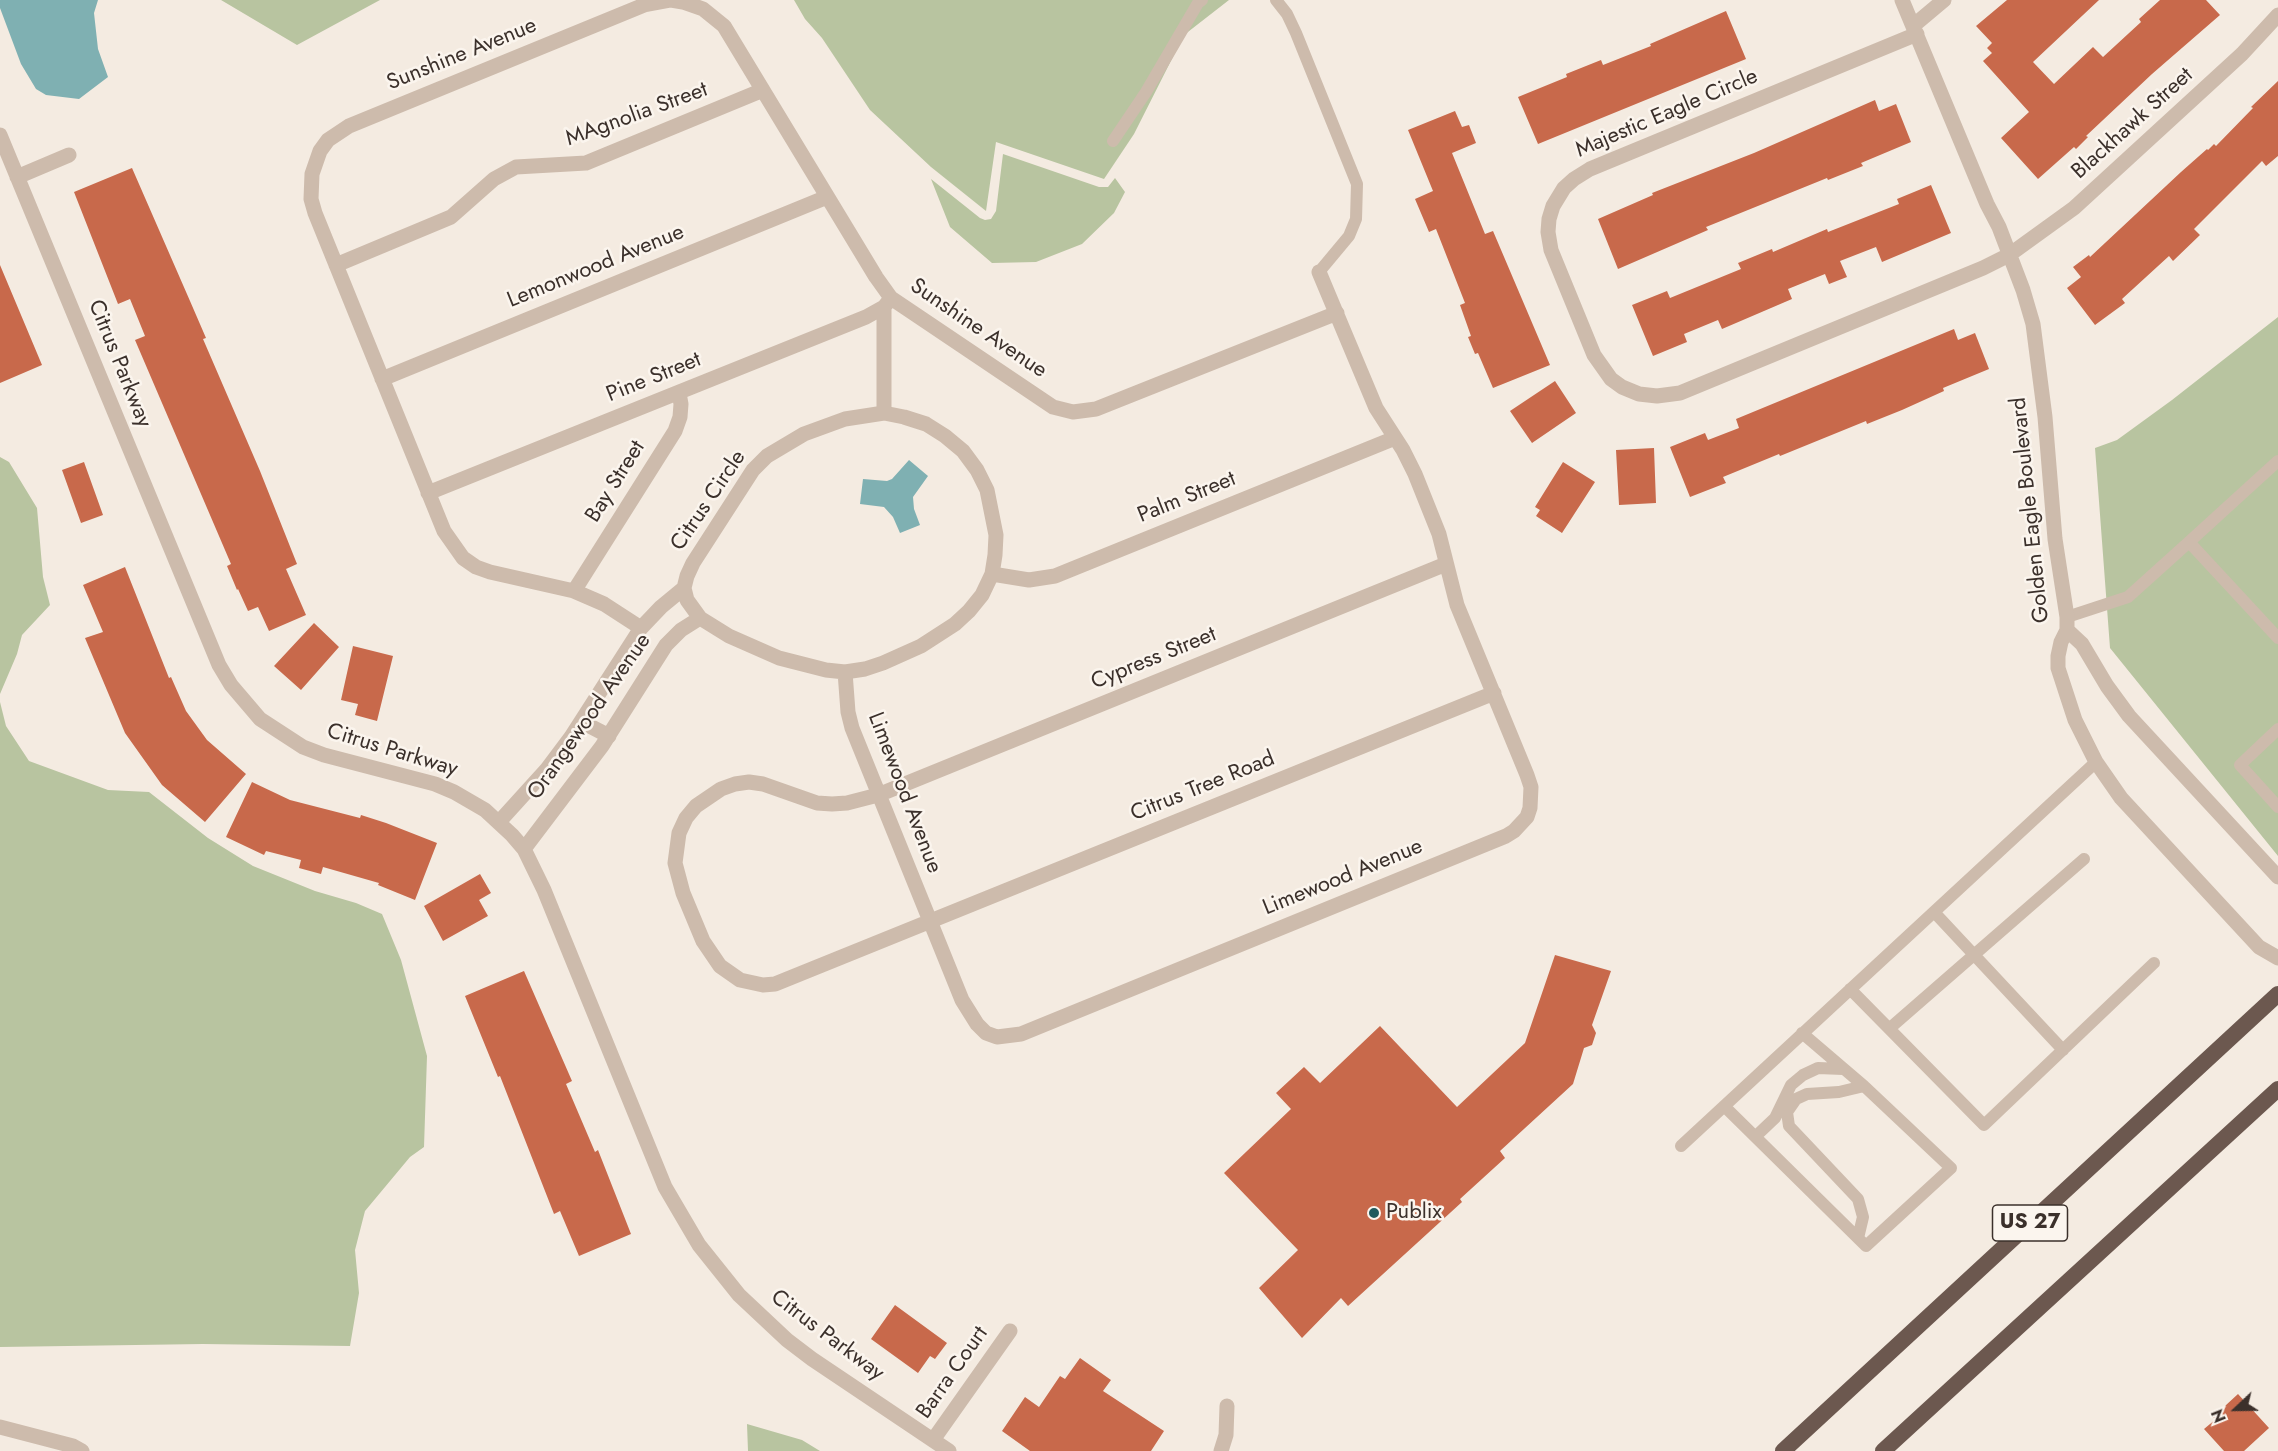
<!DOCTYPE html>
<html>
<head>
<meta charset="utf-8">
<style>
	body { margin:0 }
	#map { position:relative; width:2278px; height:1451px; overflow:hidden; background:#f4ebe1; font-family:Jost,sans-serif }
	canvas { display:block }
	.north { position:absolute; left:2206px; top:1379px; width:60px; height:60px; -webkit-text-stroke:4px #fbf5ee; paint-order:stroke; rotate:248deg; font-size:16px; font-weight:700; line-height:24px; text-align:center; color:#3b302b }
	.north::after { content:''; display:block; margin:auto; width:21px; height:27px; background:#3b302b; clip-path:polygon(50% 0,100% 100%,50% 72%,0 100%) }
</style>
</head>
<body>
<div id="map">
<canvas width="2278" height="1451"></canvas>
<div class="north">N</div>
</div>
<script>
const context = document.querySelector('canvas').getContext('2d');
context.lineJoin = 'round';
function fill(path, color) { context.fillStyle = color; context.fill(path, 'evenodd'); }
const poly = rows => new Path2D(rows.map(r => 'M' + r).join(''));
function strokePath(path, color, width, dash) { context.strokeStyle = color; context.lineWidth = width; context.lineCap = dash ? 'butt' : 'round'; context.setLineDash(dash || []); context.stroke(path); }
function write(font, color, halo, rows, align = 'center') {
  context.font = font + ' Jost,sans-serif'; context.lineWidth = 5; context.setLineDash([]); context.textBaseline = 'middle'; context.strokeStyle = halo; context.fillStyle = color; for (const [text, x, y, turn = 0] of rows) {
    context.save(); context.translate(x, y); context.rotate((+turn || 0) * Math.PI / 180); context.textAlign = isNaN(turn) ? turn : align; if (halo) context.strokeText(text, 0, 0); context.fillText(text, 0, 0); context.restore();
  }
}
fill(poly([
	[221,0,380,0,297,45],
	[794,0,1229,0,1184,35,1134,134,1104,179,996,142,986,211,931,167,870,110,822,38,805,19],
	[1003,154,1099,187,1108,187,1115,178,1125,192,1114,213,1082,244,1036,262,992,263,950,227,931,179,980,218,985,220,991,219,996,211],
	[2278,317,2278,856,2110,648,2095,448,2117,440,2172,400],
	[0,457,9,462,37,508,43,577,50,605,22,635,17,654,0,694],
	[0,702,6,726,29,761,108,790,149,792,208,838,253,866,315,891,356,903,382,914,401,960,427,1056,424,1147,410,1157,365,1211,355,1250,359,1293,350,1346,203,1344,0,1347],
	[747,1424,802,1440,820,1451,748,1451]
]), '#b8c4a0');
fill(poly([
	[0,0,98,0,94,13,98,49,108,77,79,99,46,95,36,89,21,64,0,8],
	[909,460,928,476,913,497,914,509,920,525,900,533,893,517,884,507,860,504,863,479,887,481,892,479]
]), '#7fb0b2');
fill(poly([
	[2007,0,2099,0,2033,62,2054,84,2093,47,2103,57,2141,22,2139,19,2160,0,2206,0,2220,15,2152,74,2086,136,2088,137,2076,149,2074,147,2038,179,2001,138,2029,112,1983,61,1992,53,1987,48,1992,43,1976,26],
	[1726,11,1746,59,1538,144,1518,97,1567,77,1566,74,1601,60,1603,65,1651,46,1650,44],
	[2278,81,2278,156,2266,166,2262,161,2194,229,2200,235,2173,261,2169,256,2122,299,2125,303,2095,325,2067,288,2081,277,2073,267,2089,255,2090,257,2181,172,2207,149,2208,150,2214,144,2216,146,2253,108,2251,107],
	[1875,100,1879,111,1896,104,1911,142,1861,163,1863,166,1828,180,1827,178,1706,227,1708,230,1618,269,1598,219,1653,195,1652,193,1754,153],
	[1455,111,1462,127,1469,125,1476,143,1452,153,1485,234,1493,231,1550,365,1493,388,1478,353,1475,354,1468,337,1471,336,1460,305,1465,303,1436,229,1429,232,1415,199,1433,191,1408,130],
	[132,168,190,301,206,338,203,339,260,471,297,564,286,569,306,615,269,631,258,607,248,611,238,589,237,590,227,566,231,564,135,340,145,336,130,299,118,304,74,192],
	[1931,185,1951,233,1882,262,1876,247,1840,261,1847,277,1829,284,1825,274,1788,289,1792,299,1722,329,1718,320,1684,334,1687,342,1653,356,1632,305,1667,291,1670,298,1741,269,1738,263,1772,249,1773,252,1827,229,1828,232,1899,204,1897,199],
	[0,265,42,365,0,383],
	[1954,329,1958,340,1975,333,1989,369,1943,388,1944,391,1902,410,1867,424,1866,421,1780,456,1779,454,1723,477,1726,483,1690,497,1670,447,1705,433,1708,440,1739,428,1736,419],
	[1555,381,1576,413,1532,443,1510,411],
	[1654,448,1656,503,1619,505,1616,450],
	[84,462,103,515,81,523,62,470],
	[1563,462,1595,482,1562,533,1536,516,1540,510,1535,507],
	[125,567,169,678,171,677,186,711,207,740,246,774,205,822,162,785,125,733,85,638,103,632,83,585],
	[314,623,339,647,301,690,274,666],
	[353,646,393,656,377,721,355,715,358,704,341,700],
	[252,782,290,800,360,818,361,815,386,823,437,843,415,900,378,885,379,883,323,867,321,874,299,868,301,860,266,851,264,855,226,837],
	[480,874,491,893,479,900,488,916,443,941,424,906],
	[1555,955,1611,971,1592,1025,1596,1033,1592,1045,1584,1048,1573,1084,1500,1151,1505,1158,1460,1199,1462,1202,1348,1306,1341,1298,1302,1338,1259,1288,1298,1250,1224,1173,1291,1109,1276,1093,1304,1067,1320,1083,1380,1026,1457,1107,1525,1043],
	[524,971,572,1081,566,1084,595,1152,598,1150,631,1234,579,1256,560,1211,554,1214,500,1076,498,1077,465,996],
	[895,1305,947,1343,935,1359,930,1356,918,1373,871,1339],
	[1080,1358,1111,1380,1103,1391,1164,1431,1151,1451,1030,1451,1002,1431,1025,1397,1039,1407,1060,1376,1065,1379],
	[2238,1394,2269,1428,2244,1451,2224,1451,2204,1429,2216,1419,2213,1417]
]), '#c8694b');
strokePath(poly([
	[1276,0,1287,14,1296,33,1357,184,1356,219,1349,236,1319,272],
	[1113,141,1146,92,1198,3,1202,0],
	[2189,542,2278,461],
	[2067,617,2128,597,2189,542,2278,638],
	[2278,729,2240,765,2278,807],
	[1934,912,2063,1050],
	[1850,989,1984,1125,2154,963],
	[1890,1028,2084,859],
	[1724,1106,1866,1246,1951,1168,1864,1086,1802,1033],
	[1756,1136,1775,1118,1791,1085,1803,1075,1818,1068,1843,1069],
	[1681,1146,2096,762],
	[1858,1238,1863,1217,1858,1199,1789,1126,1787,1112,1796,1099,1807,1094,1839,1092,1864,1086]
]), '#cdbbac', 12);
strokePath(poly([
	[1902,0,1987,204,1999,227,2023,290,2033,324,2045,417,2055,539,2067,617,2067,630,2061,642,2058,656,2058,668,2075,720,2096,762,2121,798,2259,947,2278,958],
	[1913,26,1944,0],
	[1917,34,1590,169,1574,179,1564,188,1553,206,1549,219,1548,232,1551,250,1594,355,1611,379,1622,387,1639,394,1657,396,1680,393,1983,268,2009,255,2074,208,2242,54,2278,15],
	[0,135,219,665,231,685,260,719,303,747,324,755,435,784,454,792,485,810,512,835,524,849,544,890,665,1187,699,1245,739,1295,787,1340,812,1359,949,1451],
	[17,177,69,155],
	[336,265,451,217,494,179,516,167,586,163,763,90],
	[382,379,827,197],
	[884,413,904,417,926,424,945,436,963,451,977,470,987,490,996,535,995,555,992,574,982,595,969,611,955,624,921,646,883,663,865,669,845,672,826,670,779,658,729,636,700,618,687,600,684,588,687,576,693,563,753,470,767,456,804,434,845,419,884,413],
	[884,413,884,307],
	[428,493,866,317,884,307,891,298],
	[1446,564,878,795,847,803,832,804,817,803,763,784,749,782,735,784,721,789,696,806,686,818,679,833,675,863,683,893,703,941,720,966,740,980,763,985,775,984,1494,693],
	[992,574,1029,580,1055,576,1395,438],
	[574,591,675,431,680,417,681,404,679,393],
	[641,628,604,604,574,591,490,572,476,567,463,558,444,531,315,213,311,199,312,174,320,151,328,140,349,126,644,5,671,0,683,2,703,9,724,26,876,277,891,298,1053,407,1073,412,1096,409,1337,313],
	[2067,630,2082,644,2107,686,2129,716,2278,877],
	[845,672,848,712,852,728,962,1000,977,1024,986,1033,997,1037,1021,1034,1506,836,1514,831,1527,817,1530,808,1531,787,1527,775,1457,605,1439,534,1415,474,1403,450,1376,408,1319,272],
	[582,722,609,736],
	[499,822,547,769,571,737,641,628,661,607,684,588],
	[524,849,602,746,666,645,681,630,700,618],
	[0,1427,73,1446,82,1451],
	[933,1440,1010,1331],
	[1221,1451,1226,1435,1227,1406]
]), '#cdbbac', 15);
strokePath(poly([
	[1783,1451,2278,994],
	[1883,1451,2278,1089]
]), '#6c584f', 16);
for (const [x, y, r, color] of [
	[1374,1213,6,"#1f5a5e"]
]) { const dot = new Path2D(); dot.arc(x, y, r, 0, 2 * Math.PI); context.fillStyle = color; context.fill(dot); strokePath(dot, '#fbf5ee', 2); }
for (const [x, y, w] of [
	[2030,1223,75]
]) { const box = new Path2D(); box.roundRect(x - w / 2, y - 18, w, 36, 4.5); context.fillStyle = '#fbf5ee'; context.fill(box); strokePath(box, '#3b302b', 1.5); }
write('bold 21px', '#3b302b', null, [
	["US 27",2030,1223]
]);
write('22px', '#3b302b', '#fbf5ee', [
	["Sunshine Avenue",462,55,-22],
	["Majestic Eagle Circle",1667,114,-23],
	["MAgnolia Street",637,115,-20],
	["Blackhawk Street",2133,124,-42],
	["Lemonwood Avenue",596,267,-22],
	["Sunshine Avenue",978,329,34],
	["Citrus Parkway",119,364,68],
	["Pine Street",654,378,-22],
	["Bay Street",616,482,-58],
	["Palm Street",1187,498,-22],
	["Citrus Circle",709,501,-56],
	["Golden Eagle Boulevard",2031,510,-96],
	["Cypress Street",1154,659,-22],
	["Orangewood Avenue",590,717,-55],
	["Citrus Parkway",392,751,17],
	["Citrus Tree Road",1203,787,-22],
	["Limewood Avenue",904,793,69],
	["Limewood Avenue",1343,878,-22],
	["Citrus Parkway",827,1336,37],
	["Barra Court",953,1373,-55]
]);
write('22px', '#3b302b', '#fbf5ee', [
	["Publix",1386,1213]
], 'left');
</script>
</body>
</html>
